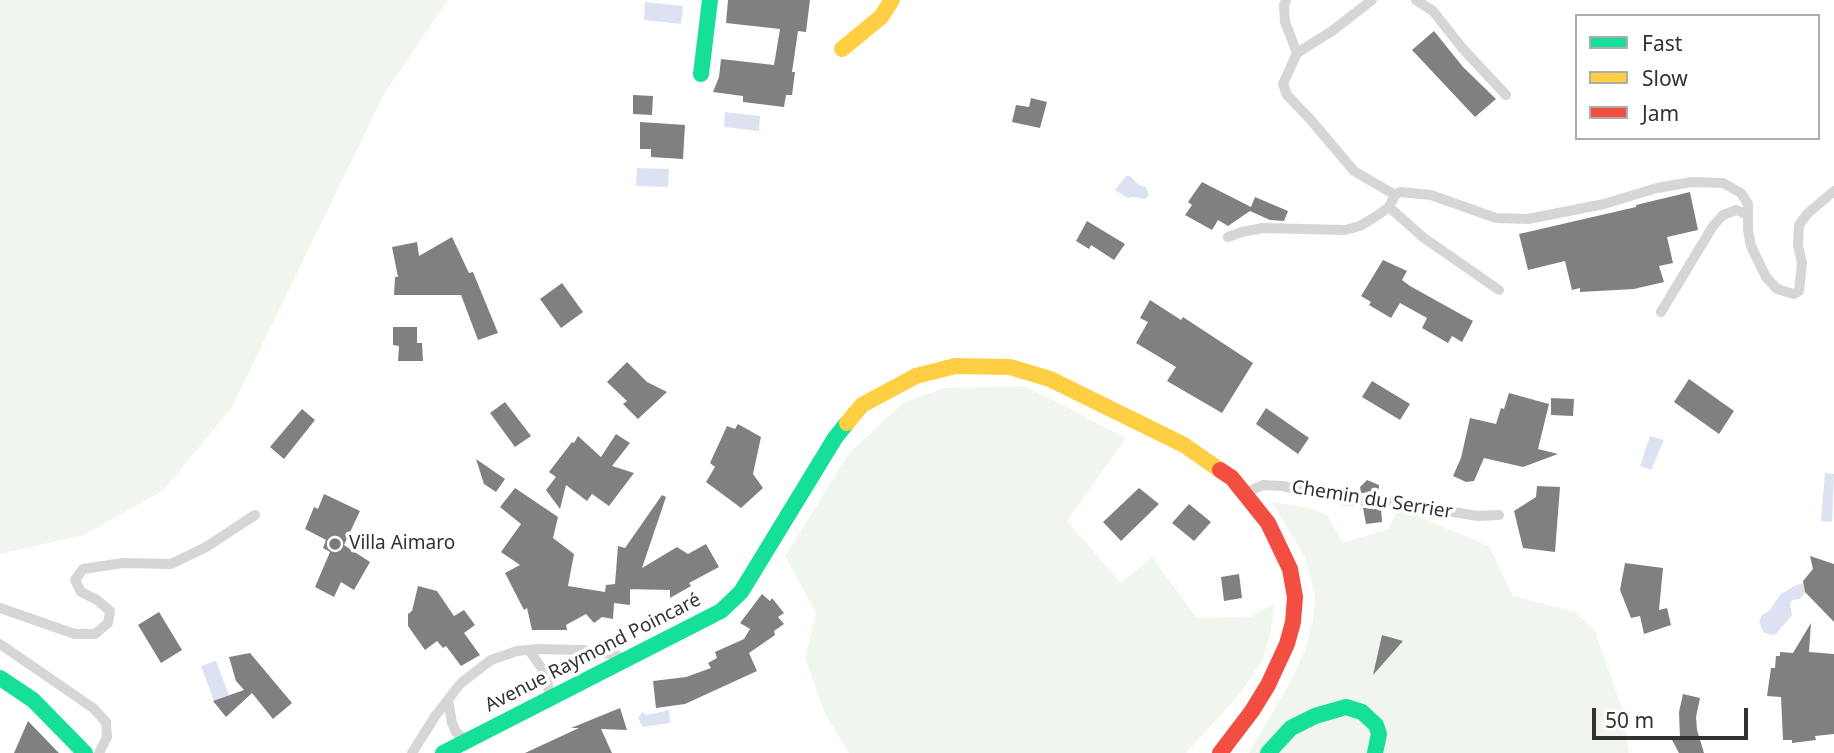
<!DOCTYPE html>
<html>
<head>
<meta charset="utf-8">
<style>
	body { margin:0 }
	#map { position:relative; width:1834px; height:753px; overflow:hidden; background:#fff; font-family:"Noto Sans",sans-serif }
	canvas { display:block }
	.legend { position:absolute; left:1575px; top:14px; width:245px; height:126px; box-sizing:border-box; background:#fff; border:2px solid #adadad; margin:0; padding:9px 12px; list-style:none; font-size:21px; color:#323232 }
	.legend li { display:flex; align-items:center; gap:14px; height:35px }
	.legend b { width:35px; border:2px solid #adadad }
	.scale { position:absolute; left:1592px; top:708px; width:156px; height:32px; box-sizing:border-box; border:4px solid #323232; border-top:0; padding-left:9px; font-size:21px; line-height:24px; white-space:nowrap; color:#323232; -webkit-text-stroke:5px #fff; paint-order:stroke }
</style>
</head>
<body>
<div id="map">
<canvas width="1834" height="753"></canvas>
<ul class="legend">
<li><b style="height:9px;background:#16e098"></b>Fast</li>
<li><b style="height:9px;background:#ffcf43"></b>Slow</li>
<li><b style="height:9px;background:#f24e42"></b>Jam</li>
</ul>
<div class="scale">50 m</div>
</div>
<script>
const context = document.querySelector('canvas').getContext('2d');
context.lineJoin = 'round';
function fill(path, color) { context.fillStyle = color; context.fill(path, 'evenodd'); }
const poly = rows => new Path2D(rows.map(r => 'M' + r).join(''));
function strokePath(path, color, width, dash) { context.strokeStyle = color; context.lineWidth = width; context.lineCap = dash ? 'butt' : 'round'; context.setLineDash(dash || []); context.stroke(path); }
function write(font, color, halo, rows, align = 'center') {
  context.font = font + ' "Noto Sans",sans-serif'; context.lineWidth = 7; context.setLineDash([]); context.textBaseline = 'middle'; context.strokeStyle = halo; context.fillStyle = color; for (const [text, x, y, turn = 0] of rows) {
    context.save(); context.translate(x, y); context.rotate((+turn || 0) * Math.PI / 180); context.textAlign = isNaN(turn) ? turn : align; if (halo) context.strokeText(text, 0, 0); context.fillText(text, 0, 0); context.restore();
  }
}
fill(poly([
	[0,0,448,0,384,94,232,407,164,490,84,535,0,554],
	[1025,386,1126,438,1067,521,1121,583,1152,557,1197,618,1250,617,1275,603,1271,631,1263,659,1240,694,1186,753,849,753,825,714,805,657,816,613,785,556,850,452,903,403,944,388],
	[1272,502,1311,508,1328,516,1343,543,1388,529,1399,509,1489,546,1513,596,1575,612,1595,631,1624,714,1629,753,1249,753,1293,677,1305,650,1313,620,1315,595,1305,558]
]), '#f0f6ee');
fill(poly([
	[645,2,683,6,681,24,644,20],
	[725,112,760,116,759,131,724,127],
	[637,168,669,169,668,187,636,186],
	[1126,176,1130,176,1139,185,1146,187,1149,195,1145,199,1133,197,1128,198,1115,190],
	[1650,436,1664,440,1651,470,1640,466],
	[1825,473,1834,474,1832,522,1821,521],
	[1803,583,1805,592,1800,599,1792,600,1790,603,1792,615,1776,634,1772,635,1763,632,1759,621,1762,615,1769,611,1782,592,1783,593,1794,586],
	[216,661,229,695,214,701,201,666],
	[669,710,670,723,643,727,638,718,642,712,647,715]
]), '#dde2f2');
fill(poly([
	[728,0,810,0,806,32,798,31,792,72,795,72,792,95,786,95,784,107,743,102,743,96,713,92,719,77,721,59,774,65,780,29,726,23],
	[1434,31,1463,67,1496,99,1475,117,1412,50],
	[633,95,653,96,652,115,633,114],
	[1031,98,1047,102,1040,128,1012,122,1016,105,1029,107],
	[640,122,685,125,683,159,651,157,651,149,640,149],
	[1202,182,1251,207,1255,197,1288,211,1284,221,1270,220,1250,211,1228,226,1218,220,1212,230,1185,215,1192,205,1188,202],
	[1690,192,1698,230,1667,237,1673,263,1659,266,1664,282,1634,289,1580,292,1580,288,1572,290,1565,261,1528,270,1519,234,1636,207,1636,205],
	[1087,221,1125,244,1114,260,1091,245,1089,249,1076,241],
	[452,237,469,273,473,272,498,333,478,340,461,295,394,295,395,277,398,277,392,247,417,242,419,256],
	[1383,260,1407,271,1402,280,1410,286,1473,321,1462,342,1452,336,1448,343,1422,328,1427,318,1400,303,1391,318,1369,305,1371,302,1361,296],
	[562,283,583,312,561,328,540,299],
	[1150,300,1181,320,1183,317,1253,363,1222,413,1167,381,1176,367,1136,343,1148,322,1140,318],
	[393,327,417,327,417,343,422,343,423,361,398,361,399,346,393,345],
	[627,362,647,382,667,392,638,419,623,404,627,401,607,382],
	[1689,379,1734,411,1719,434,1674,402],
	[1372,381,1410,404,1400,420,1362,397],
	[1509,393,1549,404,1538,449,1558,454,1523,467,1484,458,1474,481,1466,482,1453,476,1461,458,1470,418,1496,424,1501,408,1504,409],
	[1551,398,1574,399,1573,416,1551,415],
	[505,402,531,436,515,447,490,413],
	[1266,408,1309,438,1298,454,1256,424],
	[302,409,315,420,284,459,270,447],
	[738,424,761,437,753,474,763,488,741,508,706,482,715,467,710,463,727,426,735,429],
	[616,434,630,443,612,466,634,473,609,506,592,494,587,501,566,485,560,509,546,490,556,477,549,472,572,442,574,443,578,436,601,457],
	[476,459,505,479,496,492,484,484],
	[1367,480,1379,485,1379,492,1361,493,1360,487],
	[1537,486,1560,487,1555,552,1523,548,1514,511,1536,497],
	[515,488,558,517,553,538,574,554,568,586,605,592,606,585,615,584,618,546,625,548,662,495,666,497,642,568,677,547,688,554,706,544,719,567,689,583,691,586,670,598,670,590,625,589,630,589,630,605,614,603,613,619,602,617,594,623,586,614,566,625,567,630,532,630,527,608,524,610,505,573,520,565,501,552,521,524,500,507],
	[1139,488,1159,504,1121,541,1103,522],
	[324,494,360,511,344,545,370,562,354,590,341,582,334,597,315,587,330,552,323,548,326,540,305,529,314,507,318,509],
	[1189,504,1211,522,1194,541,1172,523],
	[1363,508,1381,508,1382,522,1366,524],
	[1810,556,1834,564,1834,622,1805,592,1803,581,1813,569],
	[1625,563,1663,568,1659,610,1667,608,1671,625,1644,634,1640,616,1631,618,1620,590],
	[1239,574,1242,598,1224,601,1221,577],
	[418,586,437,591,454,616,464,610,475,625,464,633,480,655,461,666,446,646,443,648,437,641,425,650,408,626,408,614,412,611],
	[762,594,770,601,772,598,784,613,778,617,784,624,774,631,775,635,749,653,757,671,685,704,656,708,653,681,686,677,711,668,708,663,717,658,715,652,744,639,750,629,740,623],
	[159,612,182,650,161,663,138,625],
	[1811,623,1809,652,1834,654,1834,734,1815,736,1816,740,1792,743,1792,740,1783,740,1781,697,1767,696,1771,668,1775,668,1776,656,1780,656,1780,652,1793,653],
	[1382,635,1403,641,1373,675],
	[250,653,292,703,273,719,252,693,226,717,213,701,244,690,236,681,229,657],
	[1683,694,1700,698,1696,717,1697,730,1704,753,1679,753,1672,740,1680,738,1679,712],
	[620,708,627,730,601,729,612,753,525,753,579,728,571,728],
	[28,721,56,750,59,753,14,753]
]), '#808080');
strokePath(poly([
	[1286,0,1284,5,1285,22,1297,53],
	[1372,0,1332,31,1297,53,1283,84,1287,95,1310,119,1354,171,1395,195],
	[1416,0,1433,11,1463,49,1506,95],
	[1395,195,1400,192,1431,195,1496,218,1528,219,1604,204,1657,188,1692,182,1723,183,1741,193,1748,204,1748,231,1751,246,1766,277,1777,289,1794,294,1799,291,1802,263,1798,245,1799,225,1807,214,1834,191],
	[1389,207,1424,238,1499,290],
	[1228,237,1242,232,1263,228,1345,230,1360,226,1378,215,1389,207,1395,195],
	[1661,312,1713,226,1723,215,1736,210,1748,215],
	[1247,492,1263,485,1282,486,1350,501,1379,500,1478,516,1499,515],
	[0,608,75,634,95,634,108,623,110,611,97,600,81,592,75,580,83,569,123,563,171,564,206,547,255,515],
	[0,644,93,708,106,722,107,737,99,753],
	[529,650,547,676,549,693],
	[448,700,452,723,456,732,463,738],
	[412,753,436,715,461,683,491,660,517,651,539,649,582,650,617,655]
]), '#d6d6d6', 10);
strokePath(poly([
	[701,74,710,0],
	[0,678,33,700,85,753],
	[443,753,721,611,741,592,835,438,847,423],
	[1268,753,1291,728,1315,716,1346,707,1362,712,1376,725,1379,734,1375,753]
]), '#16e098', 16);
strokePath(poly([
	[842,49,881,17,892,0],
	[847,423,862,405,916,376,955,366,1010,367,1050,379,1184,445,1220,470]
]), '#ffcf43', 16);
strokePath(poly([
	[1220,470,1232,478,1268,523,1290,569,1295,597,1293,622,1287,644,1268,685,1252,711,1220,753]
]), '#f24e42', 16);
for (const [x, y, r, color] of [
	[335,544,7,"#7a7a7a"]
]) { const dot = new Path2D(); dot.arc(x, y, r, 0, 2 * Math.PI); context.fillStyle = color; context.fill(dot); strokePath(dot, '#fff', 2.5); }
write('19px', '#323232', '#fff', [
	["Chemin du Serrier",1372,500,9],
	["Avenue Raymond Poincaré",593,653,-27]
]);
write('19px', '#323232', '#fff', [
	["Villa Aimaro",349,544]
], 'left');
</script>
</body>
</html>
